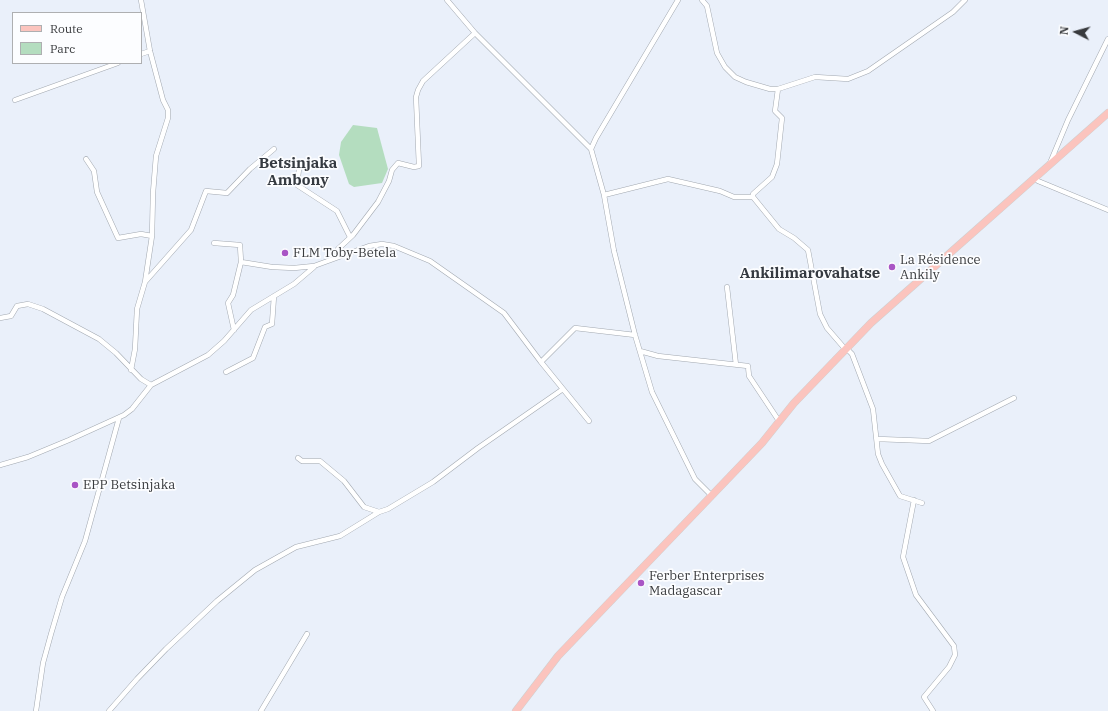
<!DOCTYPE html>
<html>
<head>
<meta charset="utf-8">
<style>
	body { margin:0 }
	#map { position:relative; width:1108px; height:711px; overflow:hidden; background:#eaf0fa; font-family:"IBM Plex Serif",serif }
	canvas { display:block }
	.legend { position:absolute; left:12px; top:12px; width:130px; height:52px; box-sizing:border-box; background:#fcfdff; border:1px solid #aeafb1; margin:0; padding:5px 7px; list-style:none; font-size:12px; color:#383a3d }
	.legend li { display:flex; align-items:center; gap:8px; height:20px }
	.legend b { width:20px; border:1px solid #aeafb1 }
	.north { position:absolute; left:1056px; top:12px; width:40px; height:40px; -webkit-text-stroke:3px #fcfdff; paint-order:stroke; rotate:276deg; font-size:11px; font-weight:700; line-height:16px; text-align:center; color:#383a3d }
	.north::after { content:''; display:block; margin:auto; width:14px; height:18px; background:#383a3d; clip-path:polygon(50% 0,100% 100%,50% 72%,0 100%) }
</style>
</head>
<body>
<div id="map">
<canvas width="1108" height="711"></canvas>
<ul class="legend">
<li><b style="height:5px;background:#fbc4be"></b>Route</li>
<li><b style="height:11px;background:#b4ddbf"></b>Parc</li>
</ul>
<div class="north">N</div>
</div>
<script>
const context = document.querySelector('canvas').getContext('2d');
context.lineJoin = 'round';
function fill(path, color) { context.fillStyle = color; context.fill(path, 'evenodd'); }
const poly = rows => new Path2D(rows.map(r => 'M' + r).join(''));
function strokePath(path, color, width, dash) { context.strokeStyle = color; context.lineWidth = width; context.lineCap = dash ? 'butt' : 'round'; context.setLineDash(dash || []); context.stroke(path); }
function write(font, color, halo, rows, align = 'center') {
  context.font = font + ' "IBM Plex Serif",serif'; context.lineWidth = 3.5; context.setLineDash([]); context.textBaseline = 'middle'; context.strokeStyle = halo; context.fillStyle = color; for (const [text, x, y, turn = 0] of rows) {
    context.save(); context.translate(x, y); context.rotate((+turn || 0) * Math.PI / 180); context.textAlign = isNaN(turn) ? turn : align; if (halo) context.strokeText(text, 0, 0); context.fillText(text, 0, 0); context.restore();
  }
}
fill(poly([
	[353,125,377,128,388,169,382,183,354,187,349,184,339,155,341,142]
]), '#b4ddbf');
const minor = poly([
	[447,0,475,33,591,149,604,195,614,251,635,335,652,392,695,479,711,495],
	[702,0,707,6,717,53,725,67,735,77,746,82,770,89,778,89,815,77,848,79,868,71,953,12,965,0],
	[141,54,150,51],
	[15,100,118,63],
	[591,149,596,138,678,0],
	[86,159,94,171,97,192,118,238,141,234,152,236],
	[1050,163,1068,120,1108,39],
	[299,169,297,185,337,211,350,237],
	[1035,178,1038,181,1108,210],
	[604,195,668,179,720,191,734,197,753,197,753,194,772,177,777,164,782,118,775,111,778,89],
	[753,197,779,229,794,238,808,250,820,314,827,328,846,350],
	[214,243,240,245,241,262,272,267,294,268,314,266,369,246,382,244,394,246,430,261,504,313,541,362,575,328,635,335],
	[336,257,338,249,353,235,378,202,389,181,392,170,398,163,414,167,419,166,416,97,418,90,423,81,475,33],
	[145,282,191,230,206,191,227,193,250,169,274,149],
	[727,287,736,365],
	[0,318,11,316,17,306,28,304,43,309,99,339,116,353,141,379,151,385],
	[234,330,228,303,233,295,241,262],
	[847,349,852,354,873,409,878,454,882,464,900,496,922,503],
	[640,351,658,356,748,366,749,376,779,421],
	[541,362,589,421],
	[131,370,135,349,137,309,145,282,152,236,153,193,156,156,168,118,168,110,163,100,150,51,141,0],
	[226,372,253,358,265,327,272,324,274,296],
	[878,439,929,441,1014,398],
	[298,458,302,461,320,461,344,481,364,507,379,512],
	[0,465,28,457,69,440,124,415,132,409,151,385,208,355,224,341,251,310,294,284,314,267],
	[914,500,903,557,916,595,954,646,955,655,949,667,924,697,933,711],
	[36,711,43,663,51,634,62,597,85,541,119,418],
	[109,711,137,679,166,649,217,601,255,570,296,547,340,536,379,512,388,509,433,482,478,448,563,389],
	[261,711,307,634]
]);
const primary = poly([
	[516,711,558,656,762,443,794,403,871,323,1108,113]
]);
strokePath(minor, '#a2a8b0', 5.5);
strokePath(primary, '#cfd0d0', 8);
strokePath(minor, '#fff', 4.5);
strokePath(primary, '#fbc4be', 7);
for (const [x, y, r, color] of [
	[285,253,4,"#a955c5"],
	[892,267,4,"#a955c5"],
	[75,485,4,"#a955c5"],
	[641,583,4,"#a955c5"]
]) { const dot = new Path2D(); dot.arc(x, y, r, 0, 2 * Math.PI); context.fillStyle = color; context.fill(dot); strokePath(dot, '#fcfdff', 1.5); }
write('13px', '#383a3d', '#fcfdff', [
	["FLM Toby-Betela",293,253],
	["La Résidence",900,260],
	["Ankily",900,275],
	["EPP Betsinjaka",83,485],
	["Ferber Enterprises",649,576],
	["Madagascar",649,591]
], 'left');
write('bold 15px', '#353a41', '#fcfdff', [
	["Betsinjaka",298,164],
	["Ambony",298,181],
	["Ankilimarovahatse",810,274]
]);
</script>
</body>
</html>
